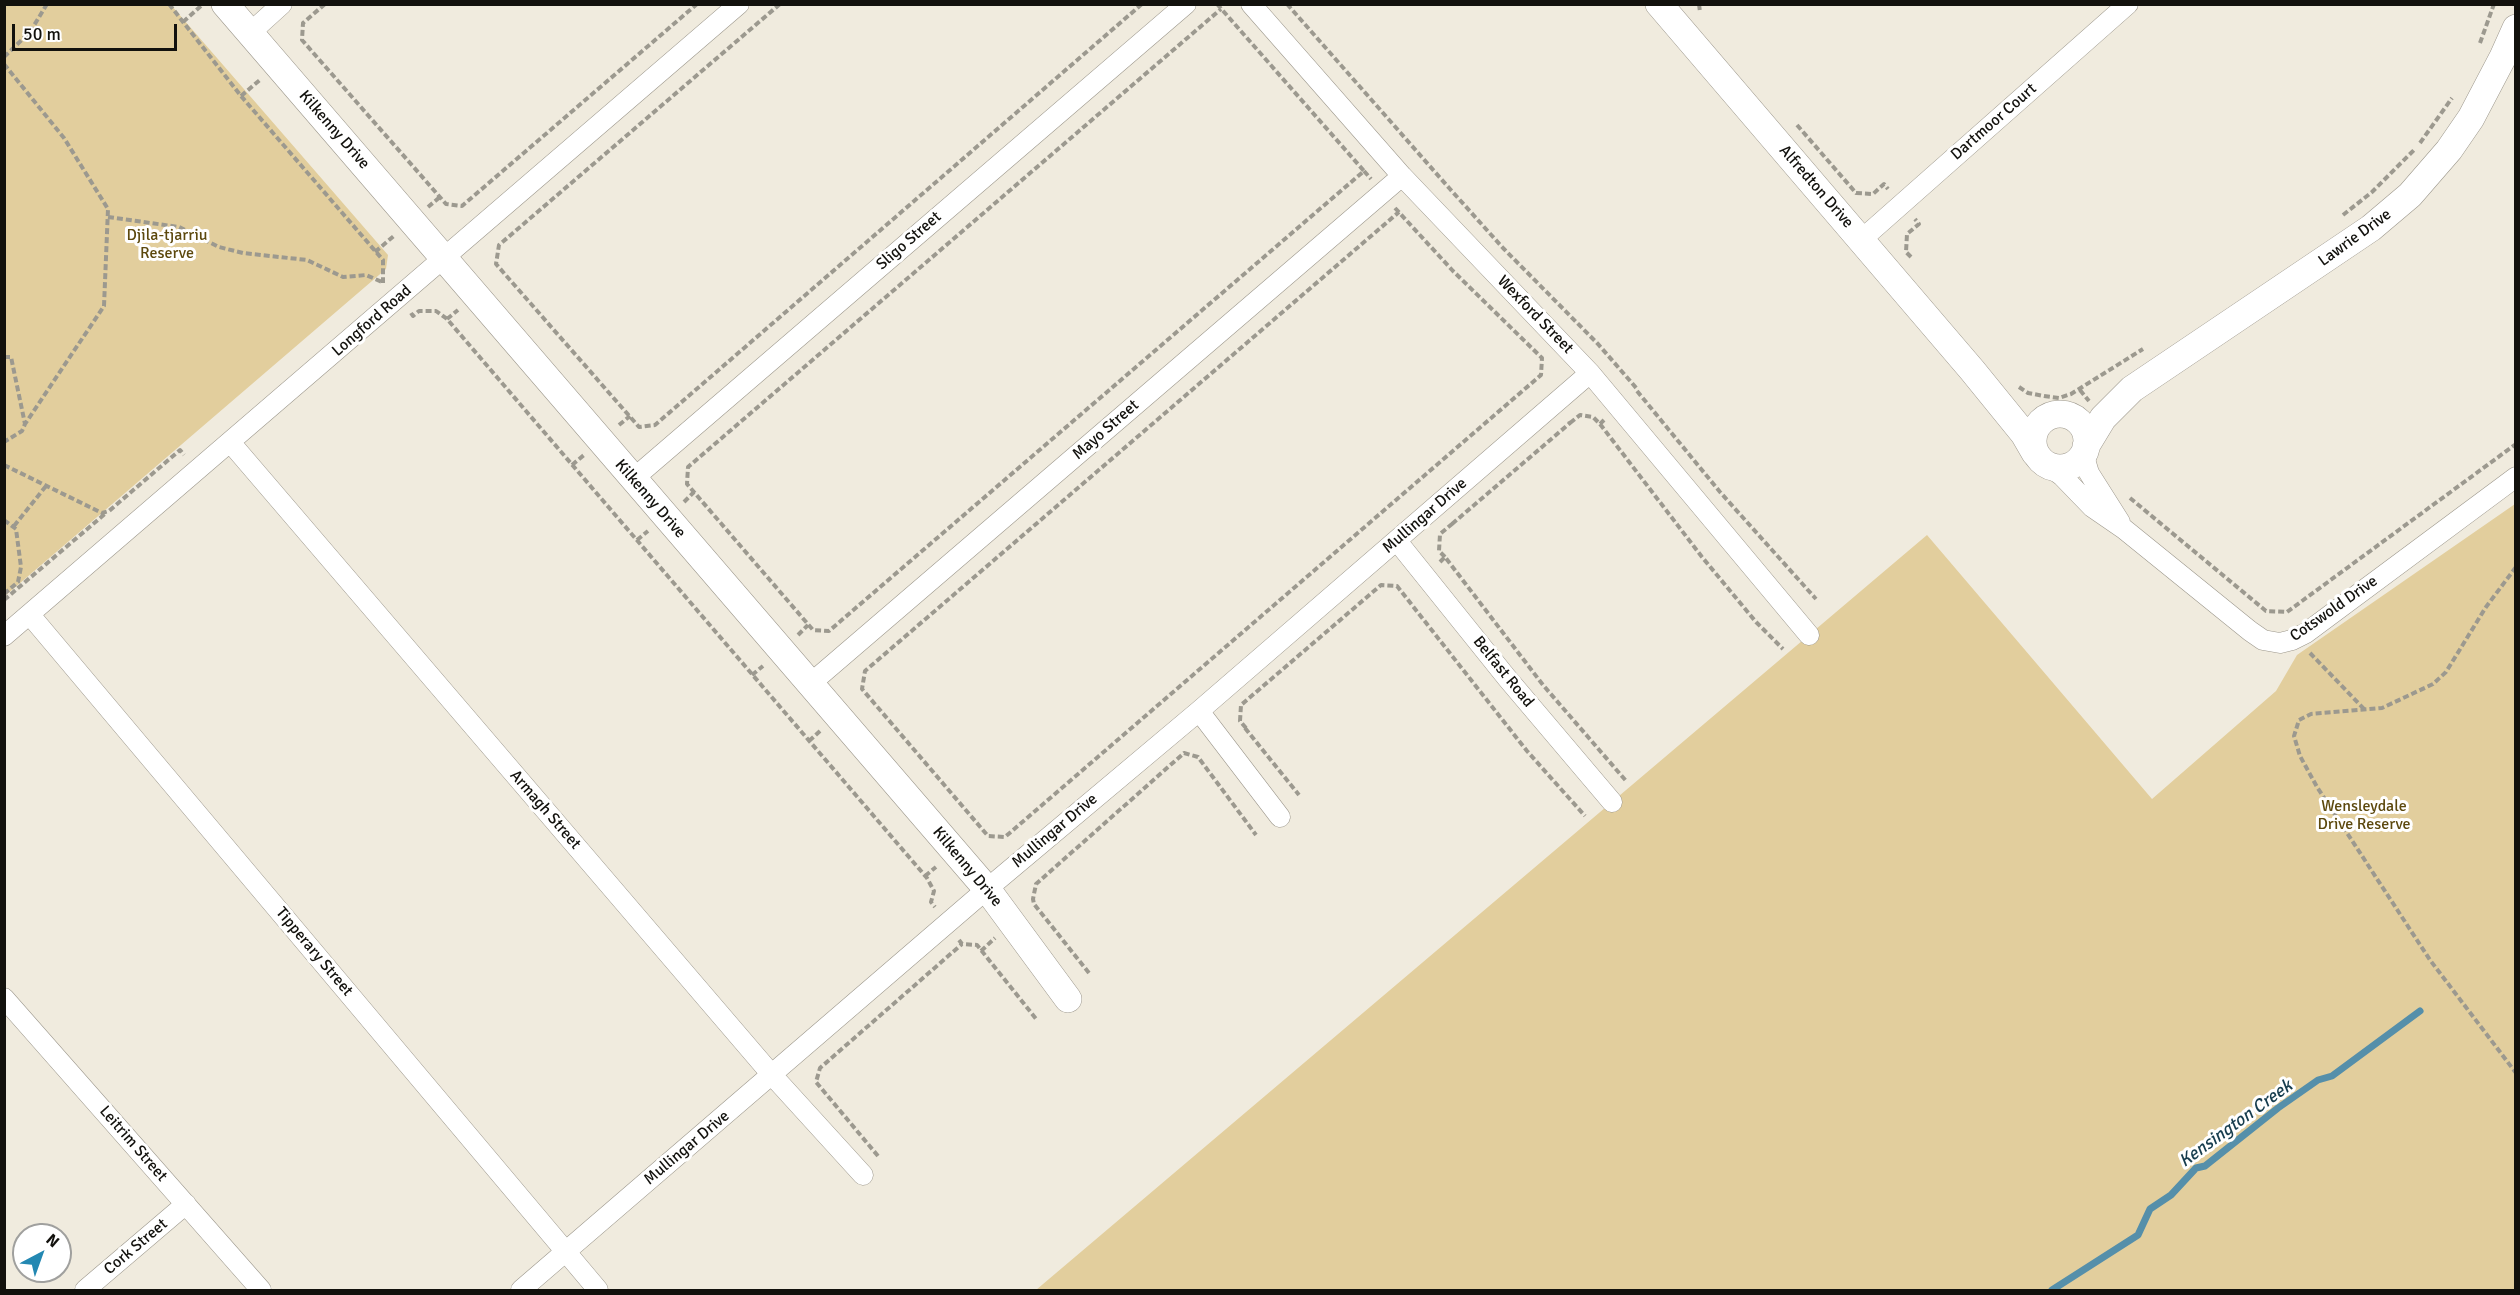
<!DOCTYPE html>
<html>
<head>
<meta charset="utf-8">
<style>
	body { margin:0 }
	#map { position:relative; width:2520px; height:1295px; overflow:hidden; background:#f0ebde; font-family:Signika,sans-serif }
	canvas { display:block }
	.frame { position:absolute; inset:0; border:6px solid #12110d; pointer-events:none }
	.north { position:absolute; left:12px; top:1223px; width:60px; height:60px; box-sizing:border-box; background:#fff; border:2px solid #a0a09e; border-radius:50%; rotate:41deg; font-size:16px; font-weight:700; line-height:24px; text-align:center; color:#12110d }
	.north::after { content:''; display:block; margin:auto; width:21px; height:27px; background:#2388b2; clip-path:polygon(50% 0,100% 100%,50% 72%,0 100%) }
	.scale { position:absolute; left:12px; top:24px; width:165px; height:27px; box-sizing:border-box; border:3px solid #12110d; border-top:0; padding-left:8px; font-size:18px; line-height:21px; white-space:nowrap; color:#12110d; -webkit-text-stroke:4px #fff; paint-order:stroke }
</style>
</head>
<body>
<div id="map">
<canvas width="2520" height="1295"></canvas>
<div class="frame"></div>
<div class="north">N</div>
<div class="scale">50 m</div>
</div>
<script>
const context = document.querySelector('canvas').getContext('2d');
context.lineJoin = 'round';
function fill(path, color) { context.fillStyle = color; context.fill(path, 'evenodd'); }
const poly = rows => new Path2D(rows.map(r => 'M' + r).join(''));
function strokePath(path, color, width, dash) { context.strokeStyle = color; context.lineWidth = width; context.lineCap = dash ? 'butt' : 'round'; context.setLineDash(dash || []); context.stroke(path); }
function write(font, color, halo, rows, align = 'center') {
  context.font = font + ' Signika,sans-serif'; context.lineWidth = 6; context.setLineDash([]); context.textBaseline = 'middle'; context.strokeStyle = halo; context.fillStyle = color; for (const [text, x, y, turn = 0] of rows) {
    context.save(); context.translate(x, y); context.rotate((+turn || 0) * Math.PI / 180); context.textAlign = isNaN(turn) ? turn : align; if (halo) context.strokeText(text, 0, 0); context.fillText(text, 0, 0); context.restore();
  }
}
fill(poly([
	[5,4,171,5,388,255,386,269,5,596],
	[2515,504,2515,1290,1036,1290,1927,535,2152,799,2276,691,2297,655]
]), '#e2ce9d');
strokePath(poly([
	[2052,1290,2138,1235,2150,1209,2171,1195,2196,1168,2205,1166,2278,1108,2318,1080,2332,1076,2420,1011]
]), '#558faa', 7);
const street = poly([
	[1251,4,1402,176,1590,373,1809,635],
	[250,33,282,4],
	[1861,240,2128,4],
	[230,442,772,1075,863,1175],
	[2085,450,2086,463,2089,473,2120,522],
	[2047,465,2062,476,2092,507,2124,529,2250,631,2263,640,2280,643,2292,640,2306,633,2516,477],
	[633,479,1186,4],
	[1397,541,1507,678,1612,802],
	[30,615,598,1290],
	[4,636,739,4],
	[810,684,1402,176],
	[1199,711,1280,817],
	[4,998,261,1290],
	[85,1290,186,1204],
	[521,1290,987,889,1199,711,1590,373]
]);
const secondary = poly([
	[225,4,987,889,1068,999],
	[1659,4,1972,370,2024,434,2035,453],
	'2033 441a27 27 0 1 1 54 0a27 27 0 1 1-54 0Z',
	[2086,446,2103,418,2132,389,2371,228,2410,195,2449,150,2471,118,2503,57,2516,28]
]);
strokePath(street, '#9c978c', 21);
strokePath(secondary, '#9c978c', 28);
strokePath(poly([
	[169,4,241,96,383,260,383,283],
	[325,4,303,23,302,40,446,204,462,206,697,4],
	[780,4,499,245,496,264,639,427,655,425,1142,4],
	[1217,4,1364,171,829,631,813,630,687,484,688,467,1221,9],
	[1287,4,1450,189,1503,248,1598,344,1638,390],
	[1699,4,1700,12],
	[183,22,202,5],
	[2480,43,2494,4],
	[4,57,30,32,47,4],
	[4,64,64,138,108,209,104,306,25,424],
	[241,96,261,79],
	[1797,125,1856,193,1873,194,1884,184,1888,189],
	[2420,143,2452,98],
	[1364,171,1371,179],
	[428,207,440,197],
	[1395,208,1453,271,1542,358,1541,375,1005,837,988,836,862,689,865,671,1399,212],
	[2343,215,2372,192,2415,149],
	[108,217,179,227,219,247,243,253,307,260,343,277,366,275,382,282],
	[375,252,395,235],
	[1911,257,1906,252,1907,234,1919,224,1915,219],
	[411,313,413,316,419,311,436,311,447,319,927,878,934,891,931,902,935,907],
	[447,319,458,310],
	[4,357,11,357,25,424,22,431,4,442],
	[2019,387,2028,393,2044,396,2059,398,2071,394,2143,349],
	[2080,390,2089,401],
	[1637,391,1720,492,1816,599],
	[1570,423,1580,415,1593,417,1600,424,1604,420],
	[1600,424,1702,557,1756,622,1783,649],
	[619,425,630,416],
	[4,465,102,513,109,511,180,450,184,455],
	[572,465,584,455],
	[2130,498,2266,611,2287,612,2516,444],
	[684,502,694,492],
	[4,520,16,529,21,567,18,582,4,594],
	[1452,524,1570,423,1569,421],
	[14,526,46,486],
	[637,540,648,531],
	[1445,557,1439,551,1440,534,1452,524],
	[1440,562,1445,557,1543,685,1627,782],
	[2516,567,2486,607,2446,672,2433,684,2382,708,2311,714,2299,720,2294,736,2300,756,2317,787,2430,960,2516,1073],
	[4,600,106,513],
	[798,635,808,625],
	[2310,653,2365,710],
	[752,675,763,666],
	[1245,728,1299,795],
	[1246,728,1240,721,1241,705,1381,585,1397,586,1527,751,1585,816],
	[809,741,820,731],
	[925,876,936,867],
	[959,940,962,944,977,945,1037,1020],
	[981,951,995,938],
	[1089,973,1034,904,1033,899,1036,884,1184,753,1198,757,1256,835],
	[878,1156,816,1082,820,1068,962,944]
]), '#9c998f', 4, [6, 3]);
strokePath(street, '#fff', 20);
strokePath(secondary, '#fff', 27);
write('16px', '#12110d', '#fff', [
	["Dartmoor Court",1994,122,-41],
	["Kilkenny Drive",334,130,49],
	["Alfredton Drive",1816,187,49],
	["Lawrie Drive",2355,238,-36],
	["Sligo Street",909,241,-41],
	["Wexford Street",1535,315,46],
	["Longford Road",372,321,-41],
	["Mayo Street",1106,430,-41],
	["Kilkenny Drive",650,499,49],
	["Mullingar Drive",1425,516,-41],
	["Cotswold Drive",2334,609,-35],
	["Belfast Road",1503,672,51],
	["Armagh Street",545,810,49],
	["Mullingar Drive",1055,831,-40],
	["Kilkenny Drive",967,867,50],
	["Tipperary Street",314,952,50],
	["Leitrim Street",133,1144,49],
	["Mullingar Drive",687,1148,-40],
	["Cork Street",136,1247,-40]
]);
write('16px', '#5c480d', '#fff', [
	["Djila-tjarriu",167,236],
	["Reserve",167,254],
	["Wensleydale",2364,807],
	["Drive Reserve",2364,825]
]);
write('italic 18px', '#163c4d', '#fff', [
	["Kensington Creek",2236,1124,-36]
]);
</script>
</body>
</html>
